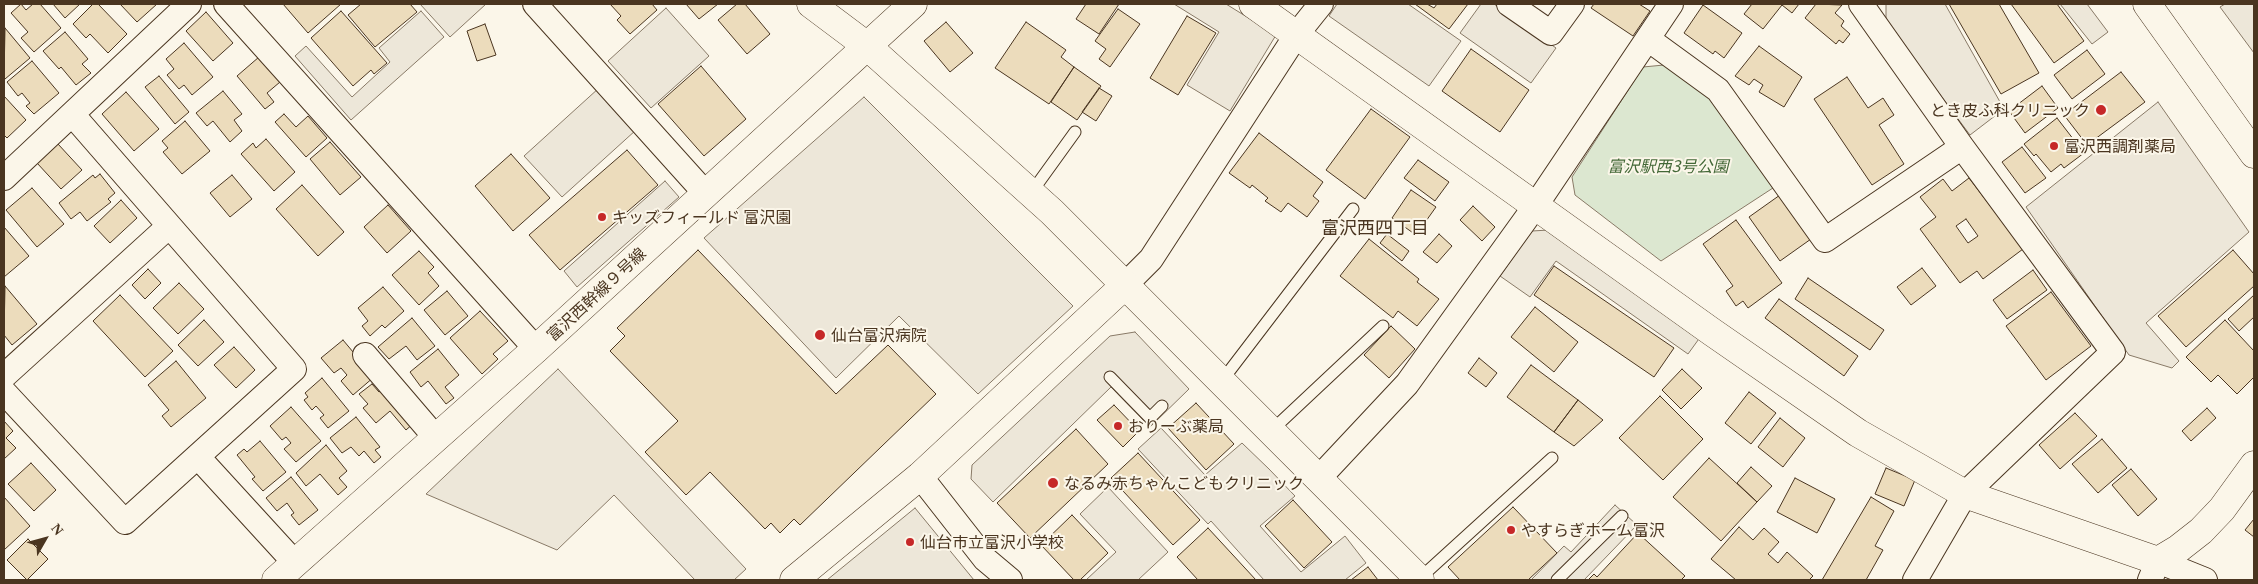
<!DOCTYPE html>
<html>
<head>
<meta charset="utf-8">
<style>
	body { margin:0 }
	#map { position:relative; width:2258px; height:584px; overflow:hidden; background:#fbf6e9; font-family:Georgia,serif }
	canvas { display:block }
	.frame { position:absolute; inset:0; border:5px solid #4a3520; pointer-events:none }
	.north { position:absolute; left:20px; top:514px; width:50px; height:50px; -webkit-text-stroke:4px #fbf6e9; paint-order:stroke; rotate:52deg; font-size:14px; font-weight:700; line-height:20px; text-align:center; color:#4a3520 }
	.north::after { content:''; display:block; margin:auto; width:18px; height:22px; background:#4a3520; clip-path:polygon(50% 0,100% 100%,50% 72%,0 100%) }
</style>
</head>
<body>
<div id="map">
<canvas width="2258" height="584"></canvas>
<div class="frame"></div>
<div class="north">N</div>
</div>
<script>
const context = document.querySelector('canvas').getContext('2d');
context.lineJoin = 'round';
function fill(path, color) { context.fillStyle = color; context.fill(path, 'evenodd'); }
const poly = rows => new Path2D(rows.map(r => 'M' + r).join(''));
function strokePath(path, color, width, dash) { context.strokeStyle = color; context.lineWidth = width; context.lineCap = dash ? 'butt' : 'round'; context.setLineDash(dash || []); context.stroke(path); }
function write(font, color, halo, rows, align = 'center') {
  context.font = font + ' Georgia,"Noto Sans JP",serif'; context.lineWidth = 4; context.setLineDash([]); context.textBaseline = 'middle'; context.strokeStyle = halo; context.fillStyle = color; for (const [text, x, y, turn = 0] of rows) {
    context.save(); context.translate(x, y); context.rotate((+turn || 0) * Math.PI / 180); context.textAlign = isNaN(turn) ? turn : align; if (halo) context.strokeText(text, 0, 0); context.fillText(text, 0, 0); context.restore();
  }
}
const green = poly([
	[1664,65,1715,102,1776,186,1661,261,1575,195,1572,177,1643,67,1664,65]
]);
fill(green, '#dce7d0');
strokePath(green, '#887966', 1);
const parking = poly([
	[420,4,486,4,450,37,420,4],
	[1174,4,1226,4,1276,35,1230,111,1187,85,1219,32,1174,4],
	[1337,4,1408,4,1461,41,1429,86,1329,16,1337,4],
	[1481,4,1494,4,1556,48,1531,83,1460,33,1481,4],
	[1886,4,1945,4,2004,109,1970,135,1886,22,1886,4],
	[2060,4,2087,4,2108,32,2092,44,2060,4],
	[2225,4,2254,4,2254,53,2220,7,2225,4],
	[666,8,709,56,651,108,608,61,666,8],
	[421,11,444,37,351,120,295,56,306,46,352,97,390,62,379,48,421,11],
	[599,88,636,130,562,197,524,156,599,88],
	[864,97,1073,306,978,394,899,316,836,378,704,238,864,97],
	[2158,102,2249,232,2146,323,2179,361,2172,368,2129,355,2026,207,2158,102],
	[665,181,679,197,577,287,564,271,665,181],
	[1549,230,1701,336,1688,354,1556,261,1530,297,1500,276,1532,231,1549,230],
	[1135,332,1189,389,1150,427,1111,387,993,502,971,479,972,465,1110,336,1135,332],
	[558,369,746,569,734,580,695,580,614,495,557,550,426,494,558,369],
	[1161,428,1205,475,1242,443,1269,469,1295,496,1260,526,1301,572,1345,536,1366,563,1345,580,1264,580,1211,521,1208,524,1138,449,1161,428],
	[1108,487,1168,552,1138,580,1086,580,1116,552,1080,514,1108,487],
	[1615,505,1637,525,1584,580,1531,580,1564,546,1571,552,1615,505],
	[915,508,974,580,827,580,915,508]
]);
fill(parking, '#ede7d9');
strokePath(parking, '#887966', 1);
const building = poly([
	[21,4,26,10,33,4,40,4,61,28,34,52,21,38,28,32,11,13,21,4],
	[53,4,80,4,65,18,53,4],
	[93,4,98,4,127,34,108,53,90,34,86,38,73,24,93,4],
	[120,4,157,4,137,22,120,4],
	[283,4,341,4,308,33,283,4],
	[361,4,410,4,417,12,375,47,348,15,361,4],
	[610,4,652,4,657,10,630,34,617,20,621,16,610,4],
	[686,4,718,4,699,19,686,4],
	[737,4,745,4,770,34,747,54,718,20,737,4],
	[1086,4,1119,4,1099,34,1076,19,1086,4],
	[1415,4,1427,4,1434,8,1437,4,1468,4,1449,29,1415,4],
	[1594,4,1639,4,1650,11,1633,36,1591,8,1594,4],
	[1752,4,1799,4,1792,13,1782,5,1763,29,1744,14,1752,4],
	[1816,4,1842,5,1835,13,1844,21,1841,26,1850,34,1843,43,1839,40,1836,44,1805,18,1816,4],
	[1949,4,1999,4,2039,73,2001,94,1949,4],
	[2011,4,2057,4,2084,41,2054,63,2011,4],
	[1703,5,1742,33,1724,58,1715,51,1713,54,1684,33,1703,5],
	[1118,9,1140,24,1110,67,1099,59,1106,49,1095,41,1118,9],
	[341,11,387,63,374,74,371,70,353,86,311,38,341,11],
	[206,12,233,43,213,61,186,31,206,12],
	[1187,16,1216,33,1178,95,1150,78,1187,16],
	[946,22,973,53,950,72,924,41,946,22],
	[1026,22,1066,50,1061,57,1074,67,1049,104,995,68,1026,22],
	[485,24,496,55,477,61,467,31,485,24],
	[5,28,30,58,5,79,4,77,5,28],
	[65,32,88,59,82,64,91,73,76,85,61,67,59,69,43,51,65,32],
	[184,43,213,77,192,95,184,85,179,89,167,75,174,69,166,59,184,43],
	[1759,46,1802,77,1784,107,1759,92,1763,85,1754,79,1749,85,1735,76,1759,46],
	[1471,49,1529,90,1500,132,1442,91,1471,49],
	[2087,50,2105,74,2072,99,2054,75,2087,50],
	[259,57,280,82,267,93,274,102,265,109,237,76,259,57],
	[32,61,59,93,34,114,26,106,30,103,22,93,18,96,7,82,32,61],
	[701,66,746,119,704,156,658,104,701,66],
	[1074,67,1101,86,1077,120,1051,102,1074,67],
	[2121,72,2145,102,2087,145,2064,115,2121,72],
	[159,76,189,112,175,124,145,87,159,76],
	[1847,77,1868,108,1883,98,1894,115,1879,125,1904,164,1872,185,1814,99,1847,77],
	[2042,86,2058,108,2025,133,2009,111,2042,86],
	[1099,88,1112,96,1096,121,1082,112,1099,88],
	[223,91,242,114,234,120,242,131,230,142,213,121,207,126,196,113,223,91],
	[126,92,159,129,134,151,102,114,126,92],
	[4,96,26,120,7,138,4,135,4,96],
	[1371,109,1410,137,1365,199,1326,170,1371,109],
	[284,114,296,127,308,116,327,138,306,157,275,122,284,114],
	[2057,118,2084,153,2064,168,2061,164,2051,172,2036,154,2034,156,2024,144,2057,118],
	[185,121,210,151,182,174,163,152,168,148,162,141,185,121],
	[1259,133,1323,182,1313,196,1319,201,1307,217,1288,203,1281,212,1265,201,1268,198,1252,185,1250,188,1229,173,1259,133],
	[266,139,295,172,274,191,241,154,253,143,256,148,266,139],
	[330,142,361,177,340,195,310,159,330,142],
	[58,144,82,170,61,189,37,163,58,144],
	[2022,147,2046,178,2025,193,2002,162,2022,147],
	[627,150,658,185,560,270,529,235,627,150],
	[511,154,550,198,513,231,475,186,511,154],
	[1418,160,1449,182,1435,201,1404,178,1418,160],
	[100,174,115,193,108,199,111,202,87,221,80,212,71,219,59,203,93,175,95,178,100,174],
	[232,175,252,199,230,217,210,193,232,175],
	[1969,178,2023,249,1983,279,1977,271,1960,283,1920,229,1936,217,1920,197,1943,179,1952,191,1969,178],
	[1966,219,1978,236,1968,243,1956,226,1966,219],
	[302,185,344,232,318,256,276,209,302,185],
	[32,188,64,224,37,247,6,210,32,188],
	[1411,190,1436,207,1416,235,1392,218,1411,190],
	[1780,195,1811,239,1780,261,1749,217,1780,195],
	[121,200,137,218,110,243,94,226,121,200],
	[388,205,411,231,387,253,364,227,388,205],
	[1473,206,1495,227,1482,241,1460,220,1473,206],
	[1736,220,1782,283,1748,308,1743,301,1736,306,1726,291,1733,286,1703,244,1736,220],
	[4,227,29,256,4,277,4,227],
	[1387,234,1409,251,1402,261,1380,243,1387,234],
	[1439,234,1452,246,1437,263,1423,252,1439,234],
	[1369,239,1419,279,1417,282,1439,299,1417,326,1398,311,1393,318,1340,276,1369,239],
	[698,250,836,394,888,345,936,394,800,525,794,519,780,533,771,523,765,529,710,472,686,495,645,452,678,421,610,351,625,336,617,328,698,250],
	[2233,250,2254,274,2254,286,2186,347,2158,316,2233,250],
	[419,251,434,267,428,273,439,286,419,305,392,275,419,251],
	[1554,266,1674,348,1654,377,1534,295,1554,266],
	[1922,268,1936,286,1911,305,1897,287,1922,268],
	[148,269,161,283,145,299,132,285,148,269],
	[2033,270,2047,290,2007,319,1993,300,2033,270],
	[1808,278,1884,330,1870,350,1795,299,1808,278],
	[179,283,204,309,178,334,153,308,179,283],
	[5,286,37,324,12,345,4,335,5,286],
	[383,287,404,311,385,328,382,325,370,336,362,326,368,321,358,308,383,287],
	[447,291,468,316,445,335,424,310,447,291],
	[2051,292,2091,346,2046,380,2006,326,2051,292],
	[120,295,173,351,145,377,93,321,120,295],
	[2254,295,2254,317,2239,331,2228,319,2254,295],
	[1779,299,1858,356,1844,376,1765,318,1779,299],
	[1535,307,1578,342,1554,372,1511,337,1535,307],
	[480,311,508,341,493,354,498,359,482,374,450,338,480,311],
	[412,318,435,346,417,360,406,346,389,359,378,347,412,318],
	[204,320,224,342,198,366,178,345,204,320],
	[2225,320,2254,351,2254,377,2237,394,2218,375,2211,382,2186,357,2225,320],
	[1391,326,1415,349,1389,378,1364,355,1391,326],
	[343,340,374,377,353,395,341,381,347,375,341,368,334,373,321,358,343,340],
	[234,347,255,370,236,388,214,365,234,347],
	[438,349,459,375,445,387,454,398,446,404,428,381,421,387,410,372,438,349],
	[1479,358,1497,373,1486,387,1468,373,1479,358],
	[176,361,206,398,171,427,162,416,169,410,148,385,176,361],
	[1531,365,1578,400,1554,432,1507,397,1531,365],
	[1682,369,1702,388,1681,409,1662,390,1682,369],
	[322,378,349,411,328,428,320,418,324,415,316,406,312,410,304,400,308,397,305,393,322,378],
	[372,384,379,392,384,388,415,422,406,430,390,411,376,423,363,408,368,404,359,394,372,384],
	[1749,392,1776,413,1751,444,1725,423,1749,392],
	[1660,396,1703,439,1663,480,1619,438,1660,396],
	[1578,400,1603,420,1574,446,1554,432,1578,400],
	[1196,403,1234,444,1206,470,1168,428,1196,403],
	[1114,405,1139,431,1123,447,1097,420,1114,405],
	[291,407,321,441,296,462,284,449,291,443,286,437,282,440,270,426,291,407],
	[2207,408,2216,418,2191,441,2182,431,2207,408],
	[2075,413,2097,436,2060,469,2039,445,2075,413],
	[356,417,380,447,375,450,381,457,374,463,364,451,359,456,351,447,342,453,330,438,356,417],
	[1780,418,1805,438,1783,467,1758,447,1780,418],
	[4,421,13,431,6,438,16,448,4,459,4,421],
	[1076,429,1108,464,1030,538,997,503,1076,429],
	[2102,439,2127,468,2098,493,2072,464,2102,439],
	[260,441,286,472,263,491,252,479,255,477,237,455,244,449,247,452,260,441],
	[326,445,347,471,339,478,347,487,338,495,320,474,306,486,296,473,326,445],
	[1138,453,1200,520,1173,545,1111,478,1138,453],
	[1709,458,1757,502,1721,541,1673,497,1709,458],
	[31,463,56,490,34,511,8,484,31,463],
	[1751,467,1772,486,1757,502,1737,483,1751,467],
	[1886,468,1915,480,1904,506,1875,494,1886,468],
	[2131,469,2157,499,2138,516,2112,485,2131,469],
	[291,477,318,510,299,525,291,515,294,513,287,503,277,511,266,498,291,477],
	[1795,478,1835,499,1817,533,1777,512,1795,478],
	[4,497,30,526,4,550,4,497],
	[1871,497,1894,511,1875,546,1883,550,1866,580,1822,580,1871,497],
	[1293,500,1332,542,1304,568,1265,526,1293,500],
	[1513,507,1557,553,1528,580,1460,580,1448,567,1513,507],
	[1072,515,1108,553,1080,580,1074,580,1041,545,1072,515],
	[2254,519,2254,537,2245,530,2254,519],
	[1739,527,1753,540,1764,528,1779,542,1768,554,1778,563,1787,552,1813,576,1809,580,1736,580,1711,559,1739,527],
	[1208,528,1256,580,1198,580,1177,557,1208,528],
	[1638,533,1685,576,1681,580,1588,580,1594,574,1597,577,1638,533],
	[28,539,48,559,27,580,7,560,28,539],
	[1368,567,1378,580,1351,580,1368,567]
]);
fill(building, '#ecdcbc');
strokePath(building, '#4a3520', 1);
const lane = poly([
	[1031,193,1075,132],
	[1110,377,1150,418,1162,406],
	[1221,382,1353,209],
	[1270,432,1383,326],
	[1419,579,1552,458],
	[1557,580,1622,516]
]);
const street = poly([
	[226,4,536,349],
	[535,4,706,194],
	[1509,4,1551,33,1572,4],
	[1861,4,1962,147,2113,352,1965,494,1915,580],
	[1648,39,1718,90,1825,240,1962,147],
	[4,178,189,4],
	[1124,286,1151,259,1297,34,1321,4],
	[365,355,436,438],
	[4,376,168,227],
	[4,392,125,522,294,369,72,114],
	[198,457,295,563],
	[920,476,985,559,1010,580],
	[1318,479,1407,384,1536,205,1671,4],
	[2150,580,2158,561,2205,580]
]);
const secondary = poly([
	[811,4,867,46,1052,212,1420,580],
	[1253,4,1712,332,1858,433,1965,494,2158,561,2178,549,2201,531,2222,509,2254,465],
	[2147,4,2254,154],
	[276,580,536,349,913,4],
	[794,580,920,476,1124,286]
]);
strokePath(lane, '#4a3520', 13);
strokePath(street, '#4a3520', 26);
strokePath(secondary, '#4a3520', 29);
strokePath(lane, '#fbf6e9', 11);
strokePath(street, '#fbf6e9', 24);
strokePath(secondary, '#fbf6e9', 28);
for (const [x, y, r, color] of [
	[2101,110,6,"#c62828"],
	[2054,146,5,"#c62828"],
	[602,217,5,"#c62828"],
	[820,335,6,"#c62828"],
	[1118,426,5,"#c62828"],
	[1053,483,6,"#c62828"],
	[1511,530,5,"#c62828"],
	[910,542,5,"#c62828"]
]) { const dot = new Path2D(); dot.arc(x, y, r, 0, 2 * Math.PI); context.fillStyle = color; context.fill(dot); strokePath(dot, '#fbf6e9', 2); }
write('16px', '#4a3520', '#fbf6e9', [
	["とき皮ふ科クリニック",2090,110,"right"],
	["富沢西調剤薬局",2064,146],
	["キッズフィールド 富沢園",612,217],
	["仙台富沢病院",831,335],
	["おりーぶ薬局",1128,426],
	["なるみ赤ちゃんこどもクリニック",1064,483],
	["やすらぎホーム富沢",1521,530],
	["仙台市立富沢小学校",920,542]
], 'left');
write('italic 16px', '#436837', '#fbf6e9', [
	["富沢駅西3号公園",1668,166]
]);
write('16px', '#4a3520', '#fbf6e9', [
	["富沢西幹線９号線",596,294,-43]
]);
write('18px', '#4a3520', '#fbf6e9', [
	["富沢西四丁目",1375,227]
]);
</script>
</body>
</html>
